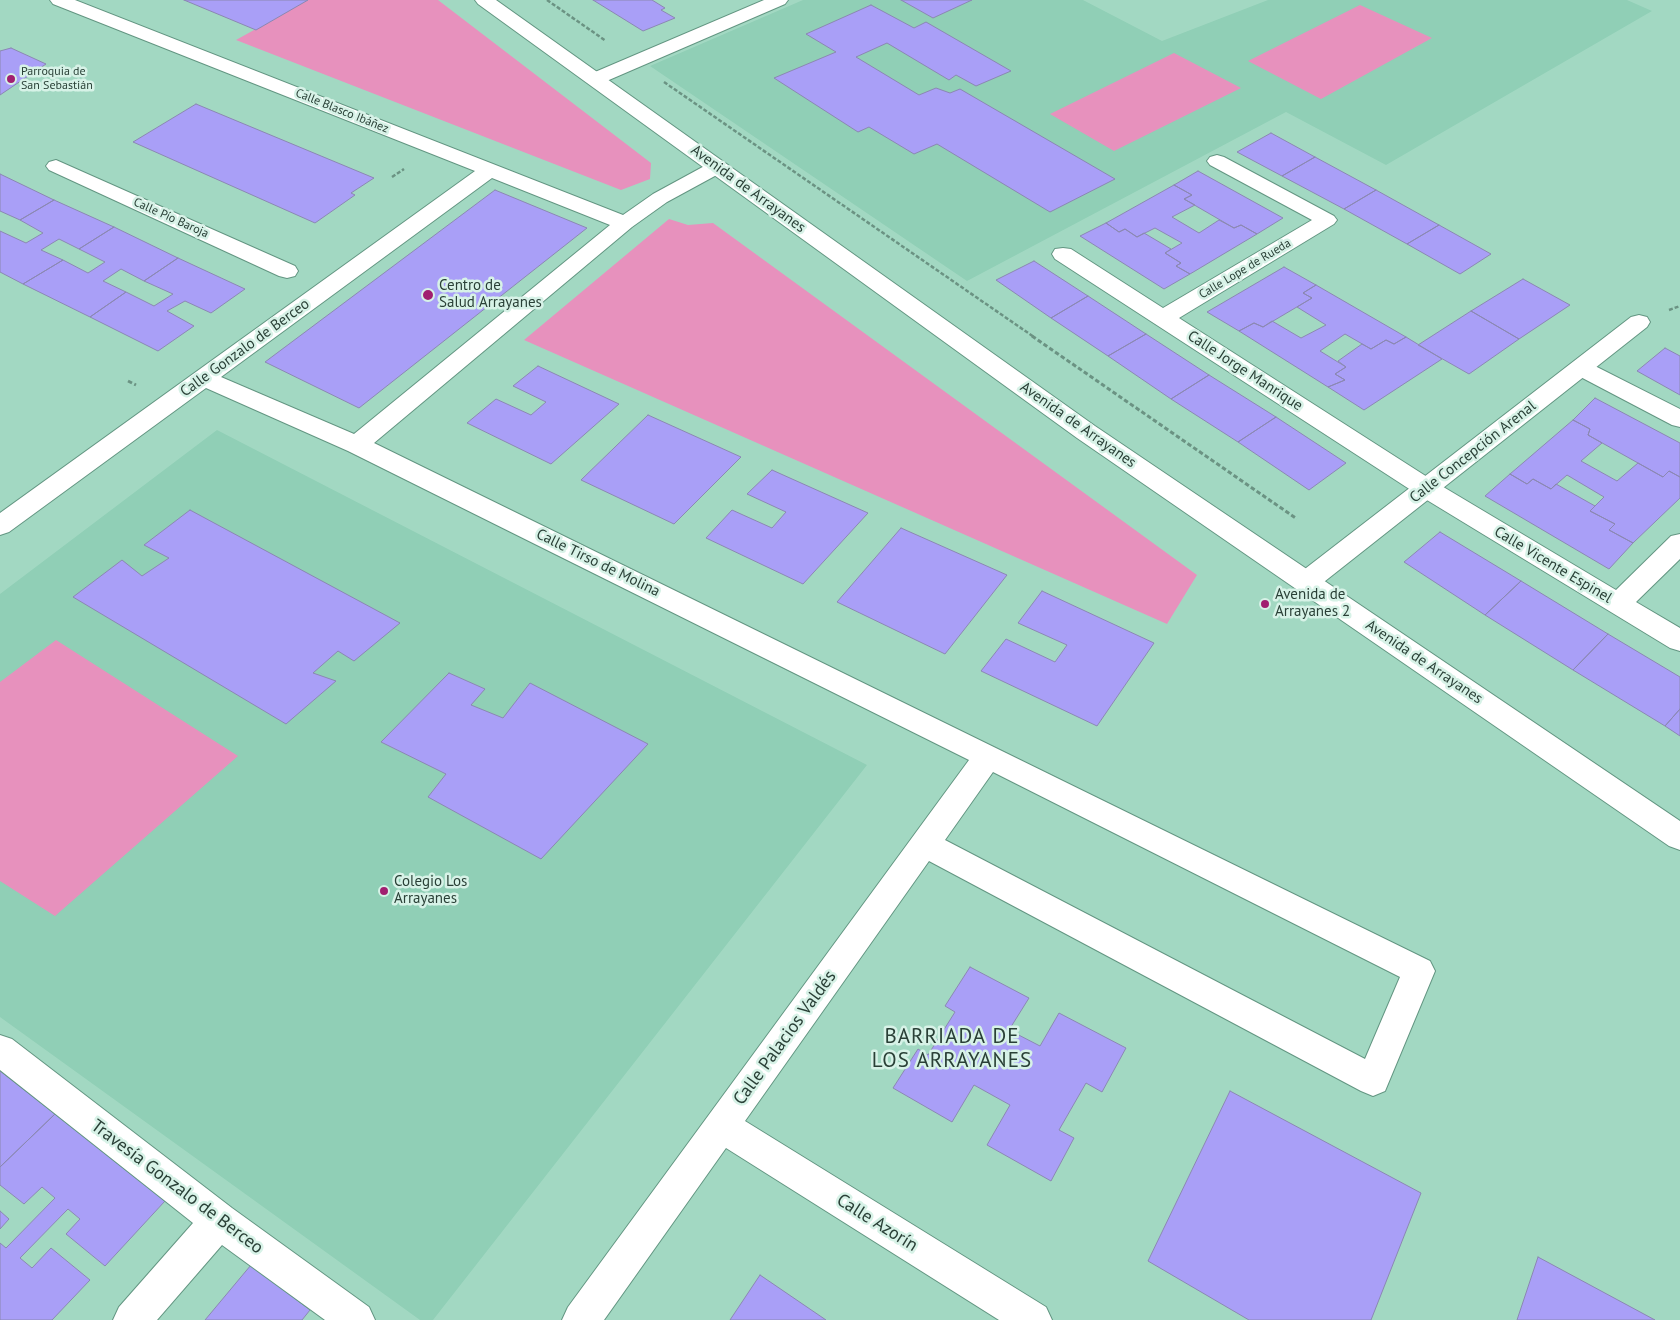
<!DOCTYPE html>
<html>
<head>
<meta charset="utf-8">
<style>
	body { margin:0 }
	canvas { display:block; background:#a2d8c2 }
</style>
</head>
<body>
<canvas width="1680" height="1320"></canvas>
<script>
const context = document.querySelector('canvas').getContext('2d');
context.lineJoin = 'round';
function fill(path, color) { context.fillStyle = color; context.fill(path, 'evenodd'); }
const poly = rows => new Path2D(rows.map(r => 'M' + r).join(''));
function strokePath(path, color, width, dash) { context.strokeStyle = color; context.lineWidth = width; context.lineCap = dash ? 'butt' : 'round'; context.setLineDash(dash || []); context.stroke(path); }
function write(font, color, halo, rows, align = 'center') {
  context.font = font + ' "PT Sans",sans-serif'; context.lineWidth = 5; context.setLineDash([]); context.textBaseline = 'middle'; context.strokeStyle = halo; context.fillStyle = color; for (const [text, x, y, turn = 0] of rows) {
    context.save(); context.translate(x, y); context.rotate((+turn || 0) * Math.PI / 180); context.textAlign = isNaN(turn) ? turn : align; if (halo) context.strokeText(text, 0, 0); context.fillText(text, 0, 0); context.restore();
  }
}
fill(poly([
	[803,0,1083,0,1162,41,1268,0,1627,0,1652,11,1386,165,1286,112,967,281,650,66],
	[217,430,867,765,433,1320,420,1320,0,1017,0,594]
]), '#90cfb6');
fill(poly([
	[308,0,438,0,651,163,650,179,621,190,236,40],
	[1360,5,1432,38,1321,99,1248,61],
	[1174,53,1241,88,1114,151,1050,114],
	[669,219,688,225,713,223,1197,575,1167,624,524,340],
	[56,640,238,756,55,916,0,881,0,682]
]), '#e791bd');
const building = poly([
	[184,0,308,0,256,30,184,0],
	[593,0,652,0,665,8,661,10,675,18,643,31,593,0],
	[901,0,972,0,933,18,901,0],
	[871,5,914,28,926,22,1011,71,976,86,956,75,949,80,887,43,856,57,919,95,936,88,950,93,960,89,1115,179,1050,212,937,144,914,154,869,127,858,132,774,78,836,52,806,34,871,5],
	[11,48,46,64,0,95,0,51,11,48],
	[196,104,374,178,351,193,355,195,315,223,133,142,196,104],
	[1271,133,1315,157,1282,176,1237,152,1271,133],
	[1315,157,1376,190,1344,209,1282,176,1315,157],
	[1198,171,1283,218,1257,234,1241,225,1234,228,1184,199,1192,195,1174,185,1198,171],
	[0,174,54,200,20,220,0,211,0,174],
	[1174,185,1192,195,1184,199,1195,205,1172,217,1199,233,1219,220,1234,228,1241,225,1257,234,1190,274,1176,266,1181,263,1165,253,1182,243,1155,228,1137,237,1125,229,1119,232,1106,223,1174,185],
	[495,190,587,228,359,408,265,362,495,190],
	[1376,190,1439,225,1407,244,1344,209,1376,190],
	[54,200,114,227,79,249,59,239,41,250,63,260,23,284,0,272,0,231,26,243,43,233,20,220,54,200],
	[1106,223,1119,232,1125,229,1137,237,1144,233,1171,249,1165,253,1181,263,1176,266,1190,274,1164,289,1080,236,1106,223],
	[1439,225,1491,254,1460,274,1407,244,1439,225],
	[114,227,178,258,144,281,121,269,103,281,126,292,90,317,23,284,63,260,88,273,105,262,79,249,114,227],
	[178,258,245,289,211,313,185,301,167,311,194,326,158,351,90,317,126,292,154,306,173,294,144,281,178,258],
	[1034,261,1088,296,1051,318,996,280,1034,261],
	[1284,267,1316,285,1303,293,1312,298,1263,327,1254,323,1239,331,1207,312,1284,267],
	[1523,279,1570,305,1519,339,1471,311,1523,279],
	[1316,285,1406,337,1394,344,1386,340,1371,349,1345,334,1320,351,1346,367,1335,374,1345,380,1328,387,1239,331,1254,323,1263,327,1272,321,1301,338,1326,325,1297,307,1312,298,1303,293,1316,285],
	[1088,296,1146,334,1108,356,1051,318,1088,296],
	[1471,311,1519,339,1469,374,1418,345,1471,311],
	[1146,334,1209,375,1171,399,1108,356,1146,334],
	[1406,337,1442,359,1364,410,1328,387,1345,380,1335,374,1346,367,1338,361,1362,344,1371,349,1386,340,1394,344,1406,337],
	[1665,348,1680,356,1680,395,1637,371,1665,348],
	[538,366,619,404,551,464,467,423,496,399,531,415,546,402,513,386,538,366],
	[1209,375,1276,417,1238,442,1171,399,1209,375],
	[1595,398,1680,443,1680,477,1669,471,1663,477,1588,435,1590,429,1573,420,1595,398],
	[648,415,741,457,674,524,581,480,648,415],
	[1276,417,1346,463,1309,490,1238,442,1276,417],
	[1573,420,1590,429,1588,435,1602,443,1581,461,1617,481,1638,463,1663,477,1669,471,1680,477,1680,498,1633,543,1609,530,1615,524,1590,511,1604,497,1567,475,1551,489,1533,479,1527,484,1510,474,1573,420],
	[772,470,868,513,803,584,706,538,732,510,772,528,786,512,747,494,772,470],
	[1510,474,1527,484,1533,479,1551,489,1556,484,1595,506,1590,511,1615,524,1609,530,1633,543,1609,569,1485,496,1510,474],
	[190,510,400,623,354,661,338,651,313,673,336,681,286,724,73,597,122,560,142,576,169,558,144,545,190,510],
	[901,528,1007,575,945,654,837,602,901,528],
	[1440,532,1521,581,1485,615,1404,562,1440,532],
	[1521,581,1608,634,1573,670,1485,615,1521,581],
	[1042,591,1154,643,1097,726,981,671,1006,639,1055,662,1067,645,1018,623,1042,591],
	[1608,634,1680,677,1680,709,1665,726,1573,670,1608,634],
	[449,673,485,689,471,705,503,718,530,683,648,744,541,859,428,797,446,774,381,742,449,673],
	[1680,709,1680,736,1665,726,1680,709],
	[970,967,1029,998,1009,1030,1040,1046,1059,1013,1126,1048,1102,1092,1086,1083,1059,1130,1074,1138,1051,1181,987,1145,1010,1105,974,1085,952,1122,893,1088,918,1049,928,1055,955,1012,945,1006,970,967],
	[0,1071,55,1114,0,1167,0,1071],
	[1230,1091,1421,1193,1371,1320,1249,1320,1148,1261,1230,1091],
	[55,1114,165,1201,105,1266,66,1234,80,1219,68,1209,20,1258,32,1268,51,1248,90,1280,52,1320,0,1320,0,1243,6,1248,55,1198,42,1187,24,1204,0,1185,0,1167,55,1114],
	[0,1211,9,1219,0,1229,0,1211],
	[1538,1257,1655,1320,1517,1320,1538,1257],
	[251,1265,310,1310,302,1320,205,1320,251,1265],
	[760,1275,826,1320,730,1320,760,1275]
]);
fill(building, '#a99ff7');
strokePath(building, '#8b88b2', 1);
const pedestrian = poly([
	[1217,155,1224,157,1334,216,1337,220,1334,224,1179,318,1435,482,1616,590,1671,536,1680,534,1680,559,1636,602,1680,628,1680,651,1670,648,1417,494,1055,259,1052,254,1055,249,1063,248,1071,249,1163,308,1312,220,1210,165,1207,161,1210,157,1217,155],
	[56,160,295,266,298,271,295,276,287,278,279,276,49,170,46,166,49,162,56,160],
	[1581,361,1589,363,1680,409,1680,427,1672,425,1573,373,1569,368,1573,363,1581,361],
	[0,1035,12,1039,232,1208,369,1307,375,1320,325,1320,222,1245,157,1320,113,1320,119,1307,193,1223,0,1070,0,1035]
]);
const minor = poly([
	[50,0,75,0,623,215,653,194,710,163,717,161,724,163,727,167,724,171,667,202,632,227,374,443,1430,961,1435,971,1385,1091,1373,1096,1361,1091,929,861,745,1121,1046,1307,1052,1320,999,1320,726,1148,604,1320,562,1320,568,1307,969,760,348,451,206,388,9,532,0,535,0,513,475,171,53,4,50,0],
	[492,178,610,225,354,434,221,377,492,178],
	[993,772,1400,977,1365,1059,945,840,993,772],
	[764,0,788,0,785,4,602,83,595,85,588,83,586,79,588,75,764,0],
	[1639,315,1647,317,1650,322,1647,327,1315,589,1306,592,1297,589,1293,582,1297,575,1631,317,1639,315]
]);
const tertiary = poly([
	[475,0,496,0,1095,426,1680,821,1680,850,1669,846,1077,438,478,4,475,0]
]);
strokePath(pedestrian, '#639682', 2);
strokePath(minor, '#639682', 2);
strokePath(tertiary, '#639682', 2);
strokePath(poly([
	[547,0,606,41],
	[664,82,1034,337],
	[392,177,404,169],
	[1669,310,1680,306]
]), '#6b9383', 2.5, [4, 2]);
strokePath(poly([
	[1032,336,1297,519],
	[128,381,136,385]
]), '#6b9383', 3, [4.5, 2.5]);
fill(pedestrian, '#fff');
fill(minor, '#fff');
fill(tertiary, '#fff');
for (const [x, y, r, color] of [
	[11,79,5,"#a11f70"],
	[428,295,6,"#a11f70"],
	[1265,604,5,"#a11f70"],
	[384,891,5,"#a11f70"]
]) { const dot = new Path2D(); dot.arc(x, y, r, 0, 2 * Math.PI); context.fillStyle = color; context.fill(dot); strokePath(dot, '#d7f2e7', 2); }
write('12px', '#2a4037', '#d7f2e7', [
	["Parroquia de",21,72],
	["San Sebastián",21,86]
], 'left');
write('12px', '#2a4037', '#d7f2e7', [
	["Calle Blasco Ibáñez",342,111,22],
	["Calle Pío Baroja",171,218,24],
	["Calle Lope de Rueda",1245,269,-31]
]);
write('15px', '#2a4037', '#d7f2e7', [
	["Avenida de Arrayanes",748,189,36],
	["Calle Gonzalo de Berceo",245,348,-36],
	["Calle Jorge Manrique",1245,371,33],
	["Avenida de Arrayanes",1078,425,35],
	["Calle Concepción Arenal",1473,452,-38],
	["Calle Tirso de Molina",598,563,26],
	["Calle Vicente Espinel",1553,565,31],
	["Avenida de Arrayanes",1424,662,34]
]);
write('15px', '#2a4037', '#d7f2e7', [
	["Centro de",439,286],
	["Salud Arrayanes",439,303],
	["Avenida de",1275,595],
	["Arrayanes 2",1275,612],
	["Colegio Los",394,882],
	["Arrayanes",394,899]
], 'left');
write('18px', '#2a4037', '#d7f2e7', [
	["Calle Palacios Valdés",785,1038,-54],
	["Travesía Gonzalo de Berceo",177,1187,37],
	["Calle Azorín",877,1223,32]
]);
context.letterSpacing = '1px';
write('21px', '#2a4037', '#d7f2e7', [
	["BARRIADA DE",952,1037],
	["LOS ARRAYANES",952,1061]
]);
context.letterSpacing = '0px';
</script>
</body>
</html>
